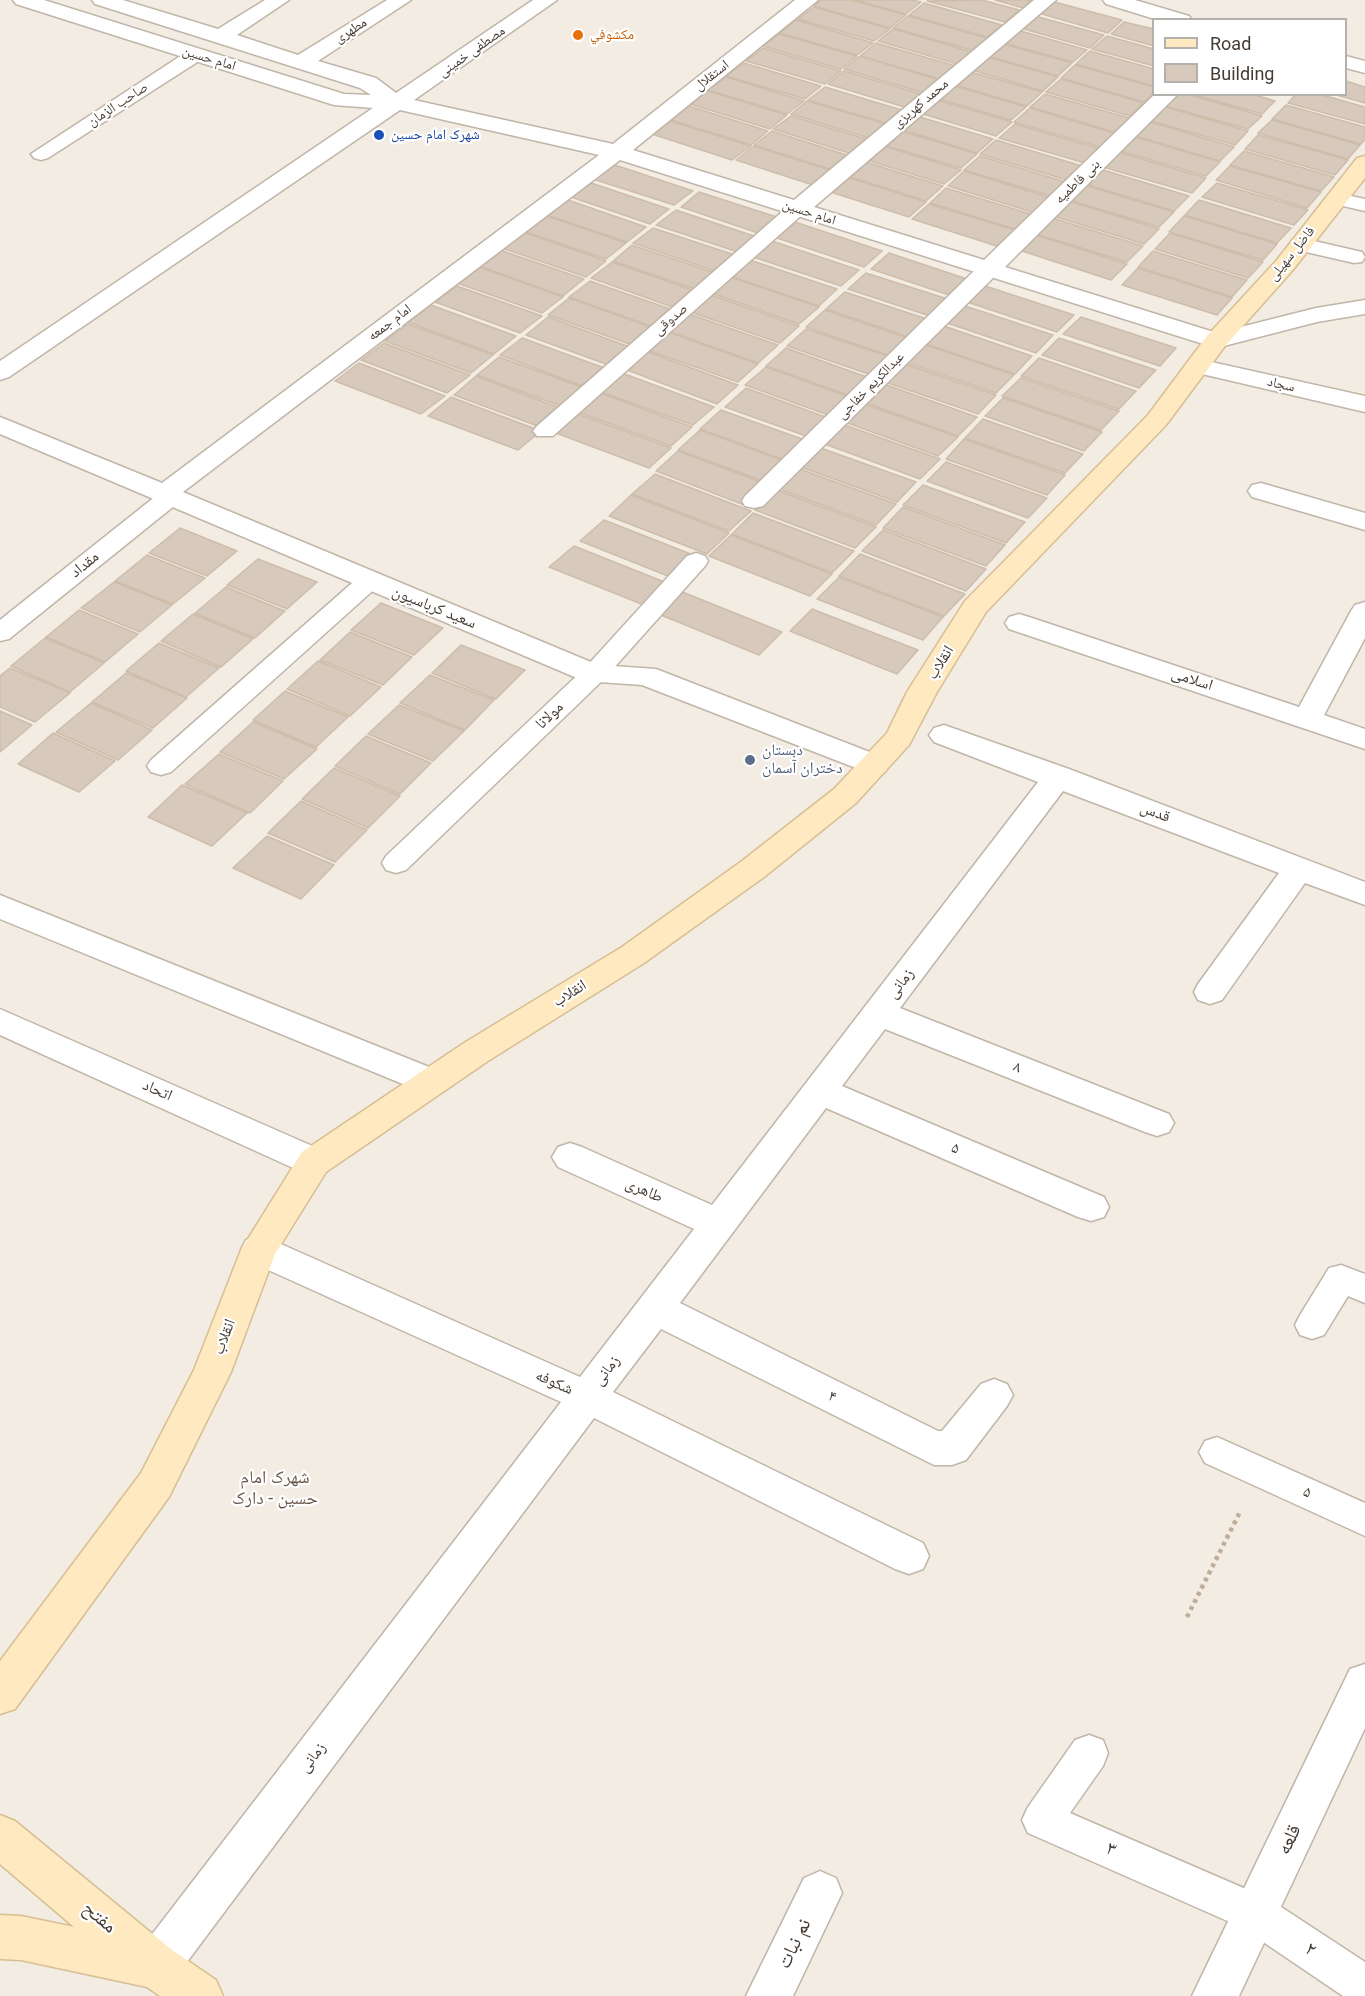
<!DOCTYPE html>
<html>
<head>
<meta charset="utf-8">
<style>
	body { margin:0 }
	#map { position:relative; width:1365px; height:1996px; overflow:hidden; background:#f2ece3; font-family:Roboto,sans-serif }
	canvas { display:block }
	.legend { position:absolute; left:1152px; top:18px; width:195px; height:78px; box-sizing:border-box; background:#fff; border:2px solid #b4b1ad; margin:0; padding:8px 10px; list-style:none; font-size:18px; color:#443b33 }
	.legend li { display:flex; align-items:center; gap:12px; height:30px }
	.legend b { width:30px; border:2px solid #b4b1ad }
</style>
</head>
<body>
<div id="map">
<canvas width="1365" height="1996"></canvas>
<ul class="legend">
<li><b style="height:8px;background:#ffe9c0"></b>Road</li>
<li><b style="height:16px;background:#d7c9bb"></b>Building</li>
</ul>
</div>
<script>
const context = document.querySelector('canvas').getContext('2d');
context.lineJoin = 'round';
function fill(path, color) { context.fillStyle = color; context.fill(path, 'evenodd'); }
const poly = rows => new Path2D(rows.map(r => 'M' + r).join(''));
function strokePath(path, color, width, dash) { context.strokeStyle = color; context.lineWidth = width; context.lineCap = dash ? 'butt' : 'round'; context.setLineDash(dash || []); context.stroke(path); }
function write(font, color, halo, rows, align = 'center') {
  context.font = font + ' Roboto,"Noto Naskh Arabic",sans-serif'; context.lineWidth = 4.5; context.setLineDash([]); context.textBaseline = 'middle'; context.strokeStyle = halo; context.fillStyle = color; for (const [text, x, y, turn = 0] of rows) {
    context.save(); context.translate(x, y); context.rotate((+turn || 0) * Math.PI / 180); context.textAlign = isNaN(turn) ? turn : align; if (halo) context.strokeText(text, 0, 0); context.fillText(text, 0, 0); context.restore();
  }
}
const building = poly([
	[821,0,851,0,906,15,890,28,814,6,821,0],
	[855,0,912,0,921,2,906,14,855,0],
	[982,0,1019,10,1005,22,927,1,982,0],
	[995,0,1032,0,1023,8,995,0],
	[1040,0,1047,0,1122,20,1108,33,1028,10,1040,0],
	[924,3,1002,25,987,37,909,15,924,3],
	[814,7,890,29,874,41,798,19,814,7],
	[1024,13,1104,35,1090,48,1010,25,1024,13],
	[908,16,987,38,972,50,893,28,908,16],
	[796,20,873,43,857,55,780,33,796,20],
	[1124,22,1154,29,1154,46,1111,34,1124,22],
	[1007,27,1087,50,1073,62,992,40,1007,27],
	[893,29,972,52,957,64,878,41,893,29],
	[779,34,857,56,841,69,763,46,779,34],
	[1107,36,1154,49,1154,66,1092,49,1107,36],
	[992,41,1072,63,1058,76,977,53,992,41],
	[876,43,956,66,940,79,860,56,876,43],
	[763,48,841,71,825,84,746,61,763,48],
	[1090,51,1154,69,1154,86,1076,64,1090,51],
	[977,54,1058,77,1043,91,962,67,977,54],
	[860,56,939,80,924,93,844,69,860,56],
	[744,63,821,86,805,99,726,76,744,63],
	[1075,65,1154,87,1154,93,1144,102,1061,78,1075,65],
	[960,69,1042,92,1027,106,945,82,960,69],
	[844,71,924,95,908,108,828,84,844,71],
	[726,77,804,101,787,114,708,90,726,77],
	[1061,79,1144,103,1130,116,1046,92,1061,79],
	[1346,81,1365,87,1365,103,1333,94,1346,94,1346,81],
	[945,83,1026,107,1011,120,929,96,945,83],
	[825,87,905,111,889,124,808,100,825,87],
	[708,91,787,115,770,129,690,104,708,91],
	[1045,94,1129,118,1114,132,1030,107,1045,94],
	[1173,94,1187,94,1262,116,1248,129,1162,105,1173,94],
	[1191,94,1252,94,1275,101,1262,114,1191,94],
	[1296,94,1319,94,1365,107,1365,124,1288,103,1296,94],
	[930,98,1012,122,996,136,913,111,930,98],
	[807,101,889,125,872,139,791,114,807,101],
	[1286,105,1365,127,1365,139,1361,144,1272,119,1286,105],
	[689,106,768,131,751,145,671,120,689,106],
	[1162,106,1248,131,1235,145,1148,120,1162,106],
	[1030,108,1114,133,1100,147,1014,122,1030,108],
	[910,114,993,139,977,153,894,127,910,114],
	[791,116,872,141,855,155,773,129,791,116],
	[1272,120,1360,145,1348,159,1258,133,1272,120],
	[670,121,751,146,732,160,652,134,670,121],
	[1147,121,1234,147,1220,161,1132,135,1147,121],
	[1015,124,1100,149,1085,163,999,138,1015,124],
	[894,129,977,154,961,168,877,143,894,129],
	[772,131,853,157,836,171,754,145,772,131],
	[1258,135,1348,160,1335,175,1245,149,1258,135],
	[1132,136,1220,162,1206,176,1117,150,1132,136],
	[996,140,1082,166,1067,180,980,154,996,140],
	[877,144,961,170,944,184,860,158,877,144],
	[754,146,836,172,819,187,736,160,754,146],
	[1244,151,1334,177,1321,191,1230,165,1244,151],
	[1118,152,1206,178,1192,193,1103,167,1118,152],
	[980,156,1066,182,1051,196,964,170,980,156],
	[859,160,943,186,926,201,841,174,859,160],
	[612,164,693,191,674,205,593,179,612,164],
	[1230,166,1321,192,1307,208,1216,180,1230,166],
	[1100,169,1189,196,1174,211,1085,184,1100,169],
	[964,171,1051,198,1035,213,948,186,964,171],
	[841,175,926,202,909,217,824,190,841,175],
	[588,182,669,209,650,224,568,196,588,182],
	[1217,183,1308,210,1294,225,1202,197,1217,183],
	[1084,185,1174,212,1159,227,1069,200,1084,185],
	[946,188,1034,215,1018,230,930,203,946,188],
	[699,192,783,219,764,235,681,207,699,192],
	[565,199,646,227,627,242,544,214,565,199],
	[1199,200,1291,228,1277,243,1185,215,1199,200],
	[1069,201,1159,229,1144,244,1053,216,1069,201],
	[929,204,1018,231,1000,247,912,219,929,204],
	[676,210,760,238,741,253,656,225,676,210],
	[544,215,626,243,606,259,523,231,544,215],
	[1184,216,1277,244,1263,260,1169,232,1184,216],
	[1052,218,1143,246,1127,262,1036,234,1052,218],
	[795,222,882,251,864,267,777,238,795,222],
	[653,228,738,256,718,272,633,243,653,228],
	[523,232,606,261,586,277,502,248,523,232],
	[1170,233,1263,262,1248,278,1155,249,1170,233],
	[1036,235,1127,264,1111,280,1019,250,1036,235],
	[772,241,859,270,841,286,753,257,772,241],
	[632,245,718,274,698,290,613,261,632,245],
	[500,250,584,279,563,296,479,266,500,250],
	[1153,251,1247,280,1232,297,1138,267,1153,251],
	[889,253,979,283,961,299,871,269,889,253],
	[750,260,837,289,819,306,730,276,750,260],
	[612,262,698,292,678,309,591,278,612,262],
	[479,267,563,297,542,313,457,283,479,267],
	[1138,268,1232,298,1217,315,1122,285,1138,268],
	[866,273,957,302,939,319,848,289,866,273],
	[730,277,819,307,799,324,711,293,730,277],
	[590,281,676,311,656,328,569,297,590,281],
	[982,285,1074,315,1057,332,964,301,982,285],
	[457,286,542,316,520,333,435,302,457,286],
	[845,292,936,322,917,340,826,309,845,292],
	[711,295,799,326,780,343,690,312,711,295],
	[569,298,656,329,635,346,548,315,569,298],
	[959,304,1053,335,1036,353,941,321,959,304],
	[431,305,516,336,494,354,408,322,431,305],
	[825,310,917,341,899,359,806,327,825,310],
	[689,314,778,345,758,363,668,331,689,314],
	[548,317,635,349,614,367,526,335,548,317],
	[1081,317,1176,348,1160,366,1063,334,1081,317],
	[408,324,493,355,471,373,385,341,408,324],
	[938,324,1032,356,1015,374,920,342,938,324],
	[806,329,899,360,880,378,787,346,806,329],
	[668,332,758,364,738,382,647,350,668,332],
	[522,338,610,370,588,388,500,355,522,338],
	[1059,338,1156,370,1139,388,1042,355,1059,338],
	[384,343,470,375,447,393,361,360,384,343],
	[920,343,1014,375,996,393,901,361,920,343],
	[786,348,878,381,859,399,766,366,786,348],
	[648,352,738,385,717,404,627,370,648,352],
	[499,357,587,389,566,408,477,375,499,357],
	[1039,358,1136,391,1119,409,1021,376,1039,358],
	[359,363,445,396,421,414,335,381,359,363],
	[901,363,996,395,978,414,882,381,901,363],
	[766,367,858,400,839,419,745,385,766,367],
	[622,373,714,407,693,425,601,392,622,373],
	[476,376,565,410,543,428,454,395,476,376],
	[1021,378,1119,411,1101,430,1002,396,1021,378],
	[881,383,977,417,958,436,861,401,881,383],
	[746,388,839,422,820,441,725,407,746,388],
	[600,393,692,427,671,446,578,412,600,393],
	[451,397,541,431,518,450,428,416,451,397],
	[1003,398,1102,432,1084,451,985,416,1003,398],
	[861,403,958,437,938,456,842,421,861,403],
	[721,410,816,444,795,464,700,429,721,410],
	[578,414,671,448,649,468,556,433,578,414],
	[983,419,1083,454,1065,473,965,438,983,419],
	[842,424,940,459,920,479,822,443,842,424],
	[700,430,795,465,774,485,678,450,700,430],
	[964,439,1065,475,1047,495,946,459,964,439],
	[818,447,916,482,897,502,798,466,818,447],
	[678,451,774,487,752,508,656,471,678,451],
	[946,462,1047,498,1028,518,927,481,946,462],
	[797,468,896,504,876,525,776,488,797,468],
	[655,474,751,511,729,531,632,494,655,474],
	[923,485,1025,522,1006,543,903,505,923,485],
	[776,490,876,527,855,548,755,510,776,490],
	[631,495,729,533,707,554,609,516,631,495],
	[903,507,1005,545,986,566,883,528,903,507],
	[753,513,854,551,832,573,732,534,753,513],
	[604,520,701,558,678,580,580,541,604,520],
	[180,528,237,551,207,576,149,553,180,528],
	[883,530,986,569,966,591,862,551,883,530],
	[731,535,832,574,810,596,709,556,731,535],
	[574,546,672,585,649,607,549,567,574,546],
	[860,554,965,594,944,616,839,576,860,554],
	[147,555,205,578,173,604,115,581,147,555],
	[258,559,317,582,287,609,227,585,258,559],
	[839,577,943,617,923,640,817,599,839,577],
	[114,582,172,605,140,632,81,608,114,582],
	[226,587,285,611,255,638,195,613,226,587],
	[680,591,782,632,759,655,656,613,680,591],
	[381,603,443,628,414,655,351,630,381,603],
	[812,609,918,650,897,674,790,631,812,609],
	[79,610,138,634,105,662,46,637,79,610],
	[193,614,253,639,221,667,161,641,193,614],
	[350,632,412,657,383,685,320,660,350,632],
	[45,638,104,663,70,692,11,666,45,638],
	[159,643,219,668,186,697,126,671,159,643],
	[461,645,525,670,496,699,432,673,461,645],
	[318,661,381,687,350,716,287,689,318,661],
	[10,668,70,693,35,722,0,707,0,676,10,668],
	[126,673,187,698,153,728,92,702,126,673],
	[430,675,494,700,465,730,400,703,430,675],
	[285,691,348,717,316,747,253,720,285,691],
	[91,703,152,730,118,760,56,732,91,703],
	[399,705,464,731,433,761,368,734,399,705],
	[0,711,32,725,0,752,0,711],
	[253,722,317,749,284,779,220,752,253,722],
	[53,733,115,761,79,792,18,764,53,733],
	[366,736,431,763,400,794,335,766,366,736],
	[219,754,283,781,250,813,185,784,219,754],
	[334,768,400,796,368,828,302,799,334,768],
	[182,785,247,813,212,846,148,817,182,785],
	[301,801,367,830,335,862,268,833,301,801],
	[267,836,334,865,301,899,233,868,267,836]
]);
fill(building, '#d7c9bb');
strokePath(building, '#cebdab', 1.5);
const lane = poly([
	[195,49,205,55,202,59,48,158,41,160,34,158,31,154,188,51,195,49],
	[1337,193,1365,199,1365,211,1330,203,1327,199,1330,195,1337,193],
	[797,203,804,205,807,209,804,213,553,436,537,436,533,431,537,426,790,205,797,203],
	[1301,238,1362,252,1365,257,1362,262,1354,263,1293,249,1290,244,1293,239,1301,238],
	[988,264,996,265,999,270,996,275,763,506,754,508,745,506,742,501,745,496,980,265,988,264],
	[170,490,179,492,182,497,179,502,9,639,0,641,0,620,161,492,170,490],
	[696,553,705,556,708,561,705,566,603,680,406,870,396,873,386,870,382,863,386,856,585,668,687,556,696,553],
	[369,573,378,576,382,581,378,586,171,772,161,775,151,772,147,766,151,760,360,576,369,573],
	[1341,1265,1365,1274,1365,1303,1348,1296,1324,1335,1312,1339,1300,1335,1295,1325,1300,1315,1329,1268,1341,1265],
	[1217,1437,1365,1503,1365,1536,1205,1463,1199,1452,1205,1441,1217,1437],
	[1089,1735,1103,1740,1108,1753,1103,1766,1070,1813,1269,1899,1365,1962,1365,1996,1343,1996,1241,1927,1028,1833,1022,1820,1028,1807,1075,1740,1089,1735]
]);
const street = poly([
	[13,0,44,0,344,94,371,95,360,88,95,4,92,0,123,0,218,29,265,0,289,0,237,35,298,55,387,0,411,0,318,61,376,78,396,93,533,0,557,0,414,100,613,144,795,0,818,0,633,150,794,200,1034,0,1056,0,814,207,984,260,1155,94,1178,94,1005,267,1217,333,1316,308,1365,300,1365,314,1317,322,1216,348,620,160,183,492,598,665,656,669,885,758,889,765,885,772,874,775,642,685,584,681,0,434,0,417,162,483,599,155,400,110,9,377,0,380,0,361,373,108,334,105,16,4,13,0],
	[1103,0,1135,0,1189,16,1192,20,1158,20,1106,4,1103,0],
	[1346,56,1365,61,1365,73,1346,68,1346,56],
	[1198,359,1365,396,1365,412,1189,371,1186,366,1189,361,1198,359],
	[1261,483,1365,513,1365,530,1252,497,1248,491,1252,485,1261,483],
	[1365,602,1365,638,1324,715,1365,729,1365,749,1009,629,1005,623,1009,617,1019,614,1029,617,1299,707,1351,611,1355,605,1365,602],
	[944,725,1069,769,1365,882,1365,905,1305,883,1222,1000,1210,1004,1198,1000,1194,992,1198,984,1279,873,1063,791,900,1008,1169,1114,1174,1123,1169,1132,1157,1136,1145,1132,885,1029,842,1086,1104,1197,1109,1207,1104,1217,1091,1221,1078,1217,826,1108,680,1303,938,1431,942,1431,981,1384,994,1379,1007,1384,1013,1395,1007,1406,966,1460,952,1465,934,1465,661,1329,613,1392,923,1543,929,1556,923,1569,909,1574,895,1569,594,1418,172,1982,156,1989,140,1982,133,1966,140,1950,561,1402,246,1260,241,1250,246,1240,259,1235,272,1240,580,1377,694,1229,558,1167,552,1157,558,1147,570,1143,582,1147,712,1205,1038,782,934,742,929,735,934,728,944,725],
	[0,895,444,1073,449,1082,444,1091,432,1095,420,1091,0,919,0,895],
	[0,1009,326,1152,332,1162,326,1172,314,1176,302,1172,0,1035,0,1009],
	[1365,1664,1365,1728,1239,1996,1192,1996,1350,1669,1365,1664],
	[820,1871,836,1878,842,1893,793,1996,746,1996,804,1878,820,1871]
]);
const secondary = poly([
	[1365,156,1365,178,1292,271,1225,346,1166,425,986,612,937,692,909,745,856,803,764,877,644,963,488,1061,326,1172,275,1254,231,1372,169,1497,15,1709,0,1714,0,1661,141,1473,194,1370,241,1250,302,1152,464,1043,622,947,742,861,834,789,887,733,907,692,965,601,1148,415,1207,336,1276,261,1357,158,1365,156],
	[0,1815,15,1821,172,1950,216,1980,223,1996,160,1996,147,1987,21,1960,0,1959,0,1915,21,1916,74,1927,0,1864,0,1815]
]);
strokePath(lane, '#c0b5a8', 3);
strokePath(street, '#c0b5a8', 3);
strokePath(secondary, '#d7be93', 3);
strokePath(poly([
	[1187,1617,1241,1510]
]), '#bfad96', 4.5, [4, 4]);
fill(lane, '#fff');
fill(street, '#fff');
fill(secondary, '#ffe9c0');
for (const [x, y, r, color] of [
	[578,35,6,"#e8710a"],
	[379,135,6,"#1a4fb4"],
	[750,760,6,"#5c6f8a"]
]) { const dot = new Path2D(); dot.arc(x, y, r, 0, 2 * Math.PI); context.fillStyle = color; context.fill(dot); strokePath(dot, '#fff', 2); }
write('14px', '#443b33', '#fff', [
	["مطهری",351,31,-32],
	["مصطفی خمینی",472,52,-35],
	["امام حسین",209,59,17],
	["استقلال",712,76,-38],
	["محمد کهریزی",921,104,-40],
	["صاحب الزمان",118,105,-33],
	["بنی فاطمیه",1078,182,-44],
	["امام حسین",809,213,18],
	["فاضل سهیلی",1292,254,-51],
	["صدوقی",671,320,-41],
	["امام جمعه",390,323,-37],
	["سجاد",1281,385,13],
	["عبدالکریم خفاجی",871,386,-45]
]);
write('14px', '#c56008', '#fff', [
	["مكشوفي",590,35]
], 'left');
write('14px', '#164399', '#fff', [
	["شهرک امام حسین",391,135]
], 'left');
write('16px', '#443b33', '#fff', [
	["مقداد",85,565,-39],
	["سعید کرباسیون",434,608,22],
	["انقلاب",941,663,-58],
	["اسلامی",1192,680,18],
	["مولانا",550,716,-44],
	["قدس",1155,813,21],
	["زمانی",901,984,-53],
	["انقلاب",570,994,-32],
	["۸",1017,1068,22],
	["اتحاد",157,1091,24],
	["۵",955,1149,23],
	["طاهری",644,1191,24],
	["انقلاب",225,1337,-69],
	["زمانی",607,1371,-53],
	["شکوفه",554,1383,24],
	["۴",832,1397,27],
	["۵",1307,1493,25],
	["زمانی",313,1758,-53]
]);
write('16px', '#4e5e75', '#fff', [
	["دبستان",762,751],
	["دختران آسمان",762,769]
], 'left');
write('18px', '#67584a', '#fff', [
	["شهرک امام",275,1478],
	["حسین - دارک",275,1499]
]);
write('20px', '#443b33', '#fff', [
	["قلعه",1290,1840,-64],
	["۳",1111,1850,24],
	["مفتح",99,1918,40],
	["نم نبات",795,1944,-64],
	["۲",1310,1950,34]
]);
</script>
</body>
</html>
